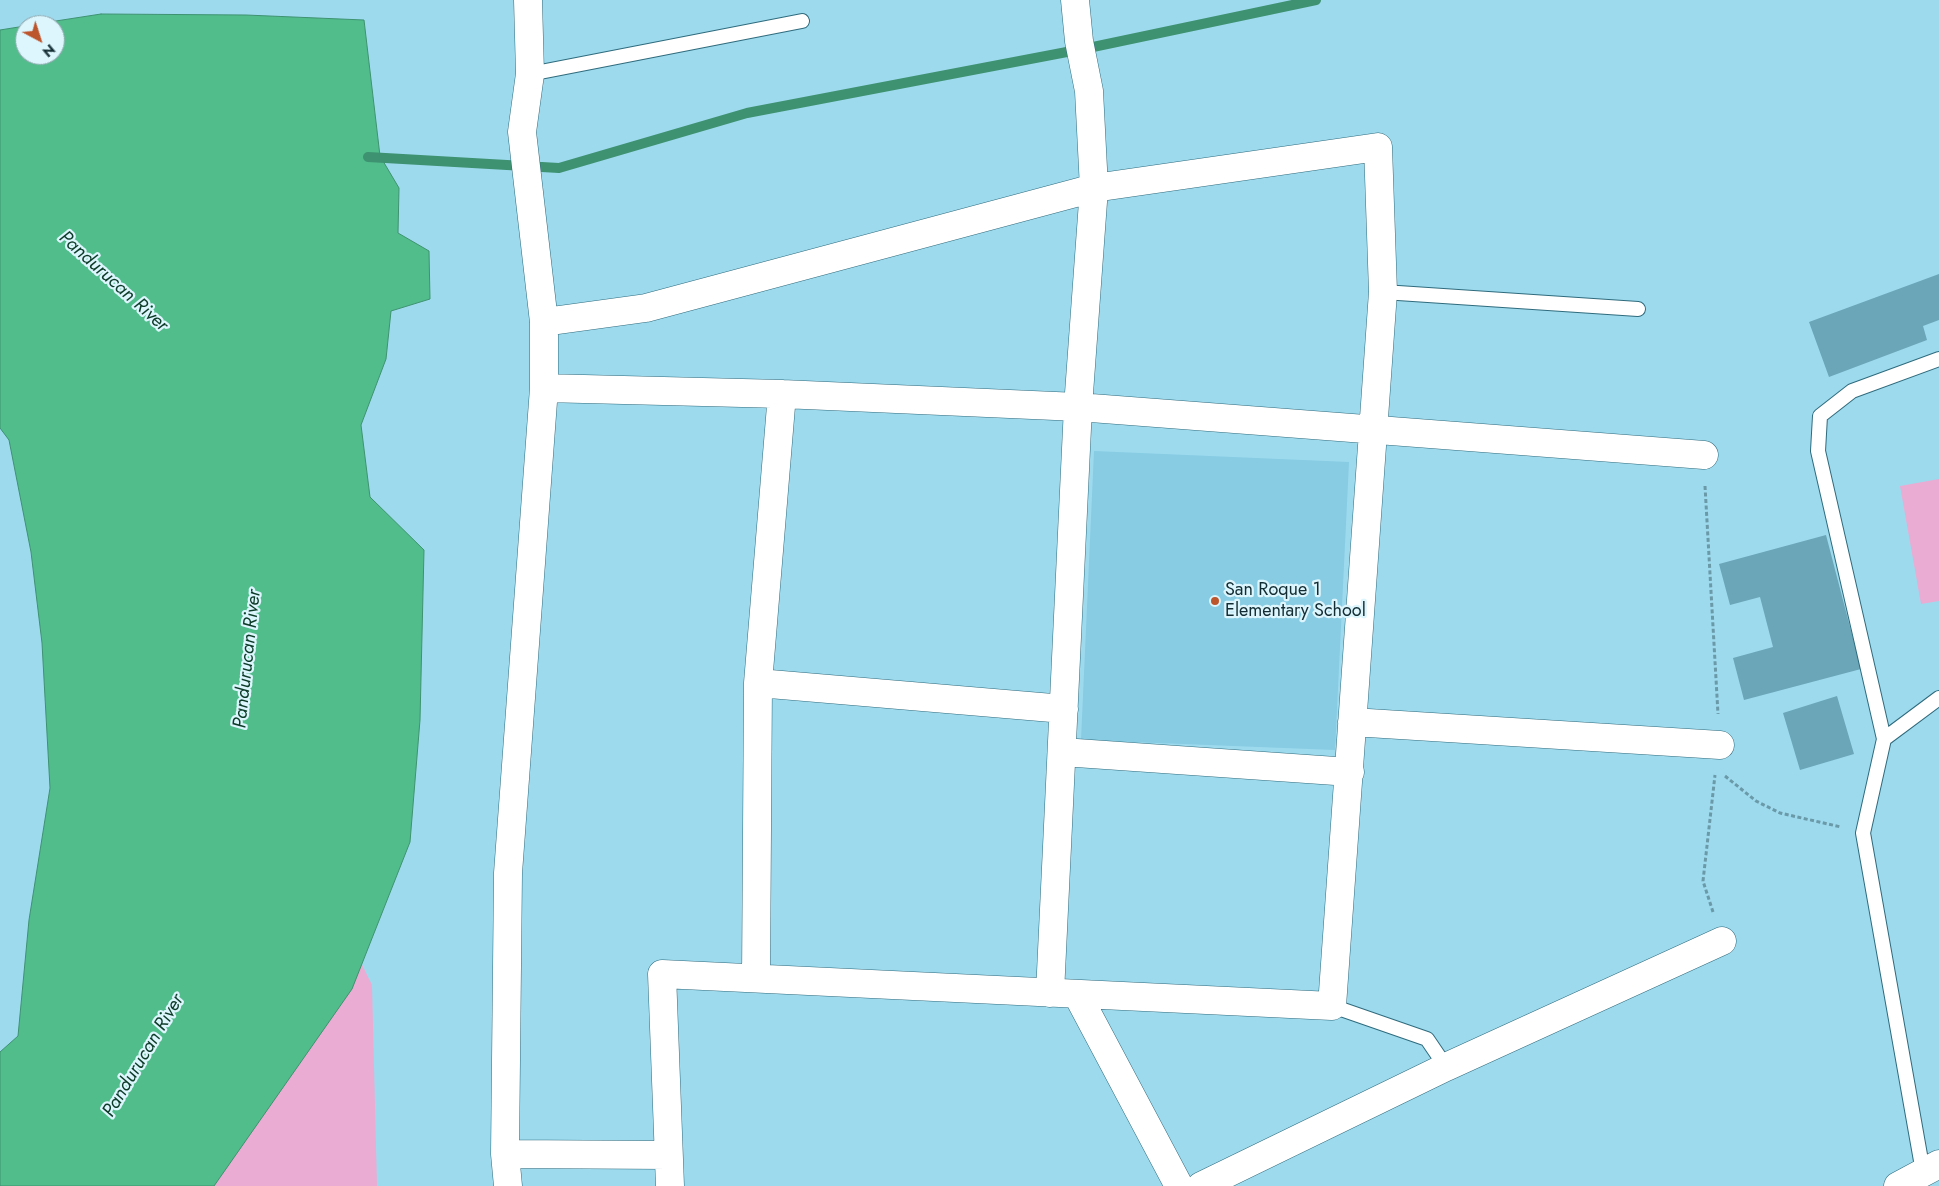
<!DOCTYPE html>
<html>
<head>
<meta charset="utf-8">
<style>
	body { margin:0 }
	#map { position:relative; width:1939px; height:1186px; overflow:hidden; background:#9edaee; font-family:Jost,sans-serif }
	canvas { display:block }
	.north { position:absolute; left:15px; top:15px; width:50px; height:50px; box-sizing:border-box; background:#ddf5fd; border:1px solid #8ca5ac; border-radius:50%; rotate:140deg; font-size:14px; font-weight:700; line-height:20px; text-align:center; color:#132c33 }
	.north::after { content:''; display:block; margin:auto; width:18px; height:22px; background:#bc542c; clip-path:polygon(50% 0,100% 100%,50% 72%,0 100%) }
</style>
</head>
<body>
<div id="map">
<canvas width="1939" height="1186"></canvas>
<div class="north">N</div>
</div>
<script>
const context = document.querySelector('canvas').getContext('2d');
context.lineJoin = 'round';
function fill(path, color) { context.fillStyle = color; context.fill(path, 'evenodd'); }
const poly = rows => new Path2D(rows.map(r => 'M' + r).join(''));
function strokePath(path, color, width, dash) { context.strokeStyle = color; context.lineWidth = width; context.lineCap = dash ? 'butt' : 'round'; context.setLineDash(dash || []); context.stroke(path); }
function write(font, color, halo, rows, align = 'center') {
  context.font = font + ' Jost,sans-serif'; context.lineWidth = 4.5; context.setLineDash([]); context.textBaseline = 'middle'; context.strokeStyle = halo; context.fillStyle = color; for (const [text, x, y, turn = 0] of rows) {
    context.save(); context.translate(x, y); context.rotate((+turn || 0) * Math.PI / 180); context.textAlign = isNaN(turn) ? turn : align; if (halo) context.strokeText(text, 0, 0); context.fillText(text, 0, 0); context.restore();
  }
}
fill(poly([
	[1094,451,1349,462,1335,750,1081,740]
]), '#87cce3');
fill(poly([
	[1939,479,1939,601,1921,604,1900,486],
	[348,936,372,985,377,1186,198,1186]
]), '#eaacd3');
const water = poly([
	[101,14,246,15,364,20,380,156,399,188,398,233,429,251,430,299,391,311,386,359,361,425,370,497,424,550,420,720,410,842,352,989,214,1186,0,1186,0,1052,18,1036,29,920,50,788,42,643,31,552,9,440,0,428,0,30,25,26,25,55,55,55,55,25,30,25,101,14]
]);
fill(water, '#51bd8b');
strokePath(water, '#3e9271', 1);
strokePath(poly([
	[368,157,559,168,747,113,1093,47,1316,0]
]), '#3e9271', 10);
fill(poly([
	[1939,274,1939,320,1923,326,1927,340,1829,377,1809,322],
	[1826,535,1861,669,1744,700,1733,658,1773,647,1760,597,1730,605,1719,564],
	[1837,696,1854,754,1800,770,1783,713]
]), '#6aa5b8');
const service = poly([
	[530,74,802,21],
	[1383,292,1638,309],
	[1884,739,1939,698],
	[1332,1006,1427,1039,1446,1067],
	[1923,1172,1863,833,1884,739,1818,451,1820,416,1852,391,1939,359]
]);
const minor = poly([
	[544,322,646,308,1094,188,1378,147,1383,292,1332,1006,662,974,670,1186],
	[544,388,782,394,1078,407,1704,455],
	[758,683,1064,709],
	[1352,722,1720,745],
	[1062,752,1350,772],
	[756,978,758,683,782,394],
	[1050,993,1078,407,1094,188,1089,91,1079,41,1075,0],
	[1077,994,1179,1186],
	[505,1154,668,1155],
	[508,1186,505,1154,508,873,544,388,544,322,522,132,530,74,528,0],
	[1201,1186,1446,1067,1722,941]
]);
const secondary = poly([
	[1898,1186,1939,1164]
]);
strokePath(service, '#2f6b7d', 16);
strokePath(minor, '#2f6b7d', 29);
strokePath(secondary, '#2f6b7d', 29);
strokePath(poly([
	[1705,486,1718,714],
	[1725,776,1756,801,1780,813,1841,827],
	[1713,912,1703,881,1715,775]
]), '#6a99a8', 3, [4, 2.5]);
strokePath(service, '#fff', 14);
strokePath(minor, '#fff', 28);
strokePath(secondary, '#fff', 28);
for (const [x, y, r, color] of [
	[1215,601,5,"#bc542c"]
]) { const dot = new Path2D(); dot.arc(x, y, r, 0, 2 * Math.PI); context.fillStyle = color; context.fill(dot); strokePath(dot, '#ddf5fd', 2); }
write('18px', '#132c33', '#ddf5fd', [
	["San Roque 1",1225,591],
	["Elementary School",1225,612]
], 'left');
write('italic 19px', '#0c3b27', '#ddf5fd', [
	["Pandurucan River",113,282,42],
	["Pandurucan River",248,659,-84],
	["Pandurucan River",144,1056,-59]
]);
</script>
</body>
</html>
